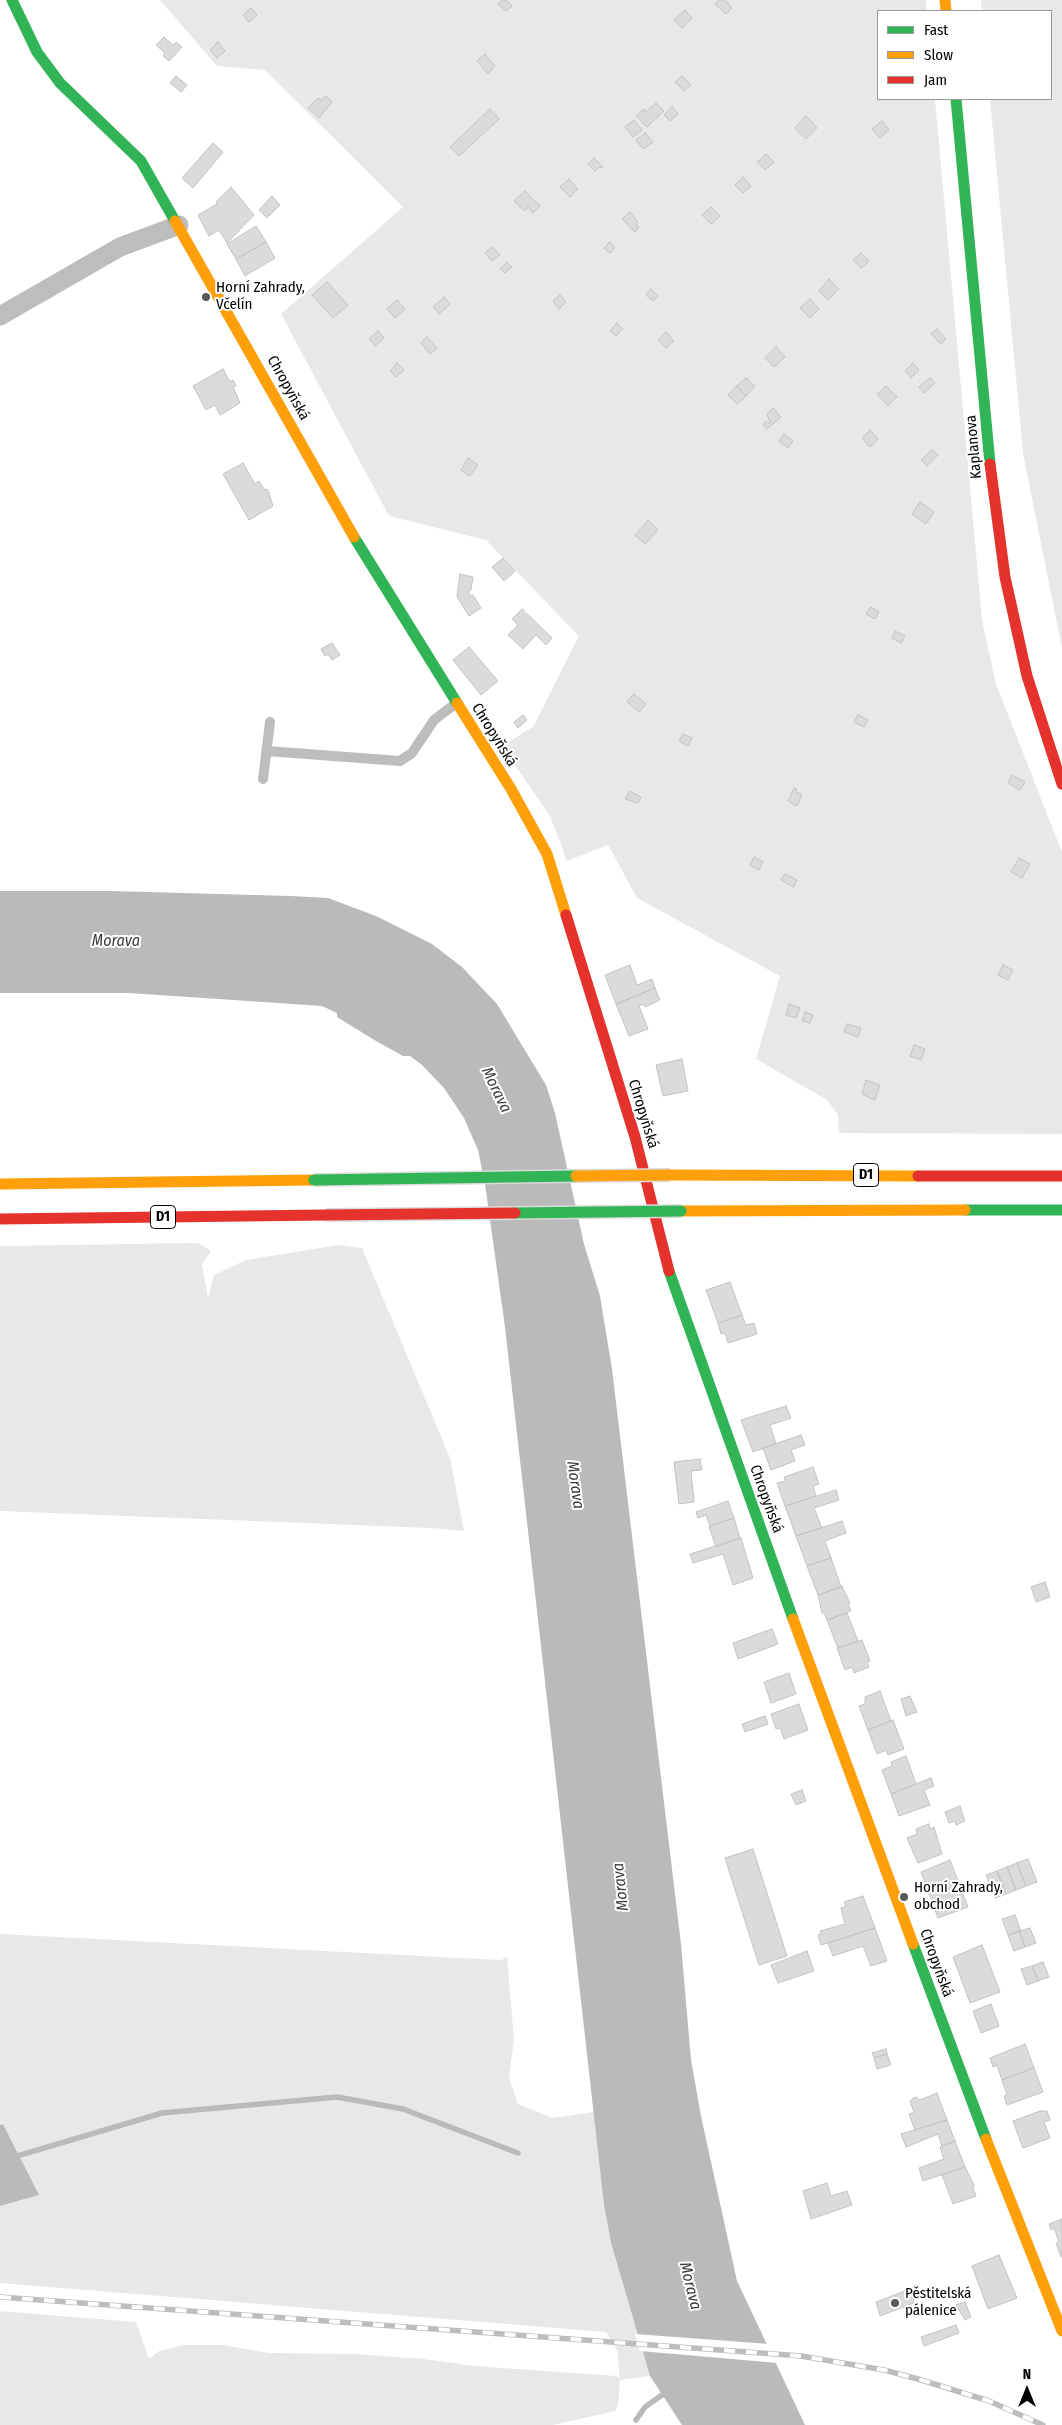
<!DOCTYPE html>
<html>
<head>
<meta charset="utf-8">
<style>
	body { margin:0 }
	#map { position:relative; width:1062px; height:2425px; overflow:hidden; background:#fff; font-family:"Fira Sans Condensed",sans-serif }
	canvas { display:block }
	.legend { position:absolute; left:877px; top:10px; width:175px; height:90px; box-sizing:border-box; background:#fff; border:1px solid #999; margin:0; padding:6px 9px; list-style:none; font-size:15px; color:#000 }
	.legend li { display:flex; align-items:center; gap:10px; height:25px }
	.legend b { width:25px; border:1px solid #999 }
	.north { position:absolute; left:1002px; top:2365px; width:50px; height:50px; -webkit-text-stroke:4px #fff; paint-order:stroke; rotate:0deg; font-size:14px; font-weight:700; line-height:20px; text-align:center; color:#000 }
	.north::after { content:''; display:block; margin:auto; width:18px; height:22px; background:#000; clip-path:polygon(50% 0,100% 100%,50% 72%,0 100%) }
</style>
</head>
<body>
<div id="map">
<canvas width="1062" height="2425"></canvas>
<ul class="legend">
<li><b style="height:6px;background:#30b455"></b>Fast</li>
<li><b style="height:6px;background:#ff9f0a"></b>Slow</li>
<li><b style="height:6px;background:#e5322d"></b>Jam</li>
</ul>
<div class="north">N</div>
</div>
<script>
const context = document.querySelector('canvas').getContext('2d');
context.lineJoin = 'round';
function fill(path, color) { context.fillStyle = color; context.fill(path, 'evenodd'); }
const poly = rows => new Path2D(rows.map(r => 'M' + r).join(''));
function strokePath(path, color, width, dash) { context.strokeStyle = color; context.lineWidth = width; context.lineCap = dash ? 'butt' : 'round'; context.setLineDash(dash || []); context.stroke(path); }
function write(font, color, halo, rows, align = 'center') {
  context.font = font + ' "Fira Sans Condensed",sans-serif'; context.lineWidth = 4; context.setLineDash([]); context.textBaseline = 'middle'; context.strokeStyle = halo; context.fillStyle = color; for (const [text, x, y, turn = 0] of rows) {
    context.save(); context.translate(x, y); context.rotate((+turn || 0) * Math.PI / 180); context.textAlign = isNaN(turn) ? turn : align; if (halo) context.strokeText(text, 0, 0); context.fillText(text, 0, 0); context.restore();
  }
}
fill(poly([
	[160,0,926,0,927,11,878,11,878,99,935,99,982,620,996,684,1062,852,1062,1134,839,1133,838,1115,827,1100,756,1059,780,976,637,898,608,845,567,861,550,816,502,746,533,727,579,636,486,540,389,516,281,314,403,207,265,70,217,66],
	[981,0,1062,0,1062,648,1023,453,990,99,1051,99,1051,11,982,11],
	[198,1243,211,1251,202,1264,208,1298,214,1275,246,1260,338,1245,362,1248,450,1458,464,1531,431,1528,0,1511,0,1246],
	[0,1934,460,1958,501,1960,507,1957,514,2040,509,2077,518,2104,552,2118,594,2112,604,2205,611,2243,650,2376,620,2380,618,2406,615,2411,553,2425,0,2425,0,2311,136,2322,149,2359,159,2351,184,2345,221,2345,269,2353,356,2354,424,2359,474,2366,616,2376,620,2379,617,2350,606,2332,0,2283,0,2206,39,2195,3,2124,0,2125]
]), '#e8e8e8');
fill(poly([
	[0,891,111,891,291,896,328,898,376,916,432,944,462,967,497,1004,546,1085,555,1113,584,1244,600,1296,612,1369,681,1944,691,2060,701,2116,737,2281,805,2425,682,2425,650,2376,611,2243,604,2205,505,1327,485,1184,478,1150,464,1118,444,1088,422,1065,410,1056,403,1056,376,1041,337,1017,337,1013,322,1006,129,993,0,993],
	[3,2124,39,2195,0,2206,0,2125]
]), '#bababa');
fill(poly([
	[635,2334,769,2344,778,2363,640,2351]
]), '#fff');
strokePath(poly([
	[0,2161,162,2113,337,2097,403,2109,518,2153],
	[636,2420,645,2407,669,2390]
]), '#bababa', 5.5);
const building = poly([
	[502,0,506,0,512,6,506,11,498,4,502,0],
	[719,0,725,0,732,8,726,14,715,4,719,0],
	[251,8,257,15,249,22,243,15,251,8],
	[685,10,692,18,682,28,674,20,685,10],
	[164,37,173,45,176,42,182,47,169,61,163,56,165,53,156,45,164,37],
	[218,42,225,51,217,58,210,50,218,42],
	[485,54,495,66,488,74,477,61,485,54],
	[176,76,187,85,181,92,170,83,176,76],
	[682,76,691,85,684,91,675,82,682,76],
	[326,96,332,102,319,118,308,108,318,98,321,100,326,96],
	[656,103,664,111,647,127,636,116,644,109,646,112,656,103],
	[672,107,678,114,670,121,664,115,672,107],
	[490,109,499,119,459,156,450,147,490,109],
	[806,116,817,128,806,139,795,128,806,116],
	[634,120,642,130,633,137,625,127,634,120],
	[882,121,889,130,880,138,872,129,882,121],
	[645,133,653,142,643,149,636,140,645,133],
	[213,143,223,152,193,188,182,178,213,143],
	[766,154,774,162,765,170,757,162,766,154],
	[594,158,603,167,602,168,600,167,595,171,588,164,594,158],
	[743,177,751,186,743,193,735,185,743,177],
	[569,179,578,189,570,197,560,187,569,179],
	[231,187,254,215,227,243,219,230,209,236,198,215,217,204,216,202,231,187],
	[525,191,540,206,533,213,528,207,526,210,523,210,514,201,525,191],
	[272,196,280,205,267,218,259,210,272,196],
	[711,207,720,216,711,224,702,215,711,207],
	[630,212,638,222,636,224,639,227,635,232,622,219,630,212],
	[256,226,266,242,236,259,227,244,256,226],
	[266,242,275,258,245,276,236,259,266,242],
	[610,242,615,248,610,253,604,248,610,242],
	[492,247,500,255,492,261,485,253,492,247],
	[861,253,869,261,861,268,853,260,861,253],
	[507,262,512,267,505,273,500,269,507,262],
	[829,279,839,289,828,300,819,291,829,279],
	[327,282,348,305,333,318,312,295,327,282],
	[651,289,658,296,653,301,646,295,651,289],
	[560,295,566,302,559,309,553,301,560,295],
	[444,297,450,304,439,314,433,307,444,297],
	[810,299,819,309,810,318,800,308,810,299],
	[397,300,405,309,395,318,387,309,397,300],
	[617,323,623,329,616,336,610,331,617,323],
	[937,329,946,339,941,344,931,334,937,329],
	[378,331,384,338,375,346,369,339,378,331],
	[666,332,674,341,666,348,658,340,666,332],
	[427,337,437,348,430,354,421,343,427,337],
	[776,347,785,357,774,367,765,358,776,347],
	[397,363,404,370,396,377,390,371,397,363],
	[913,363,919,370,911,378,905,371,913,363],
	[223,369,230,382,233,380,236,386,233,387,240,403,220,415,215,405,206,410,193,386,223,369],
	[746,378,755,386,746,396,737,386,746,378],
	[930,378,935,383,924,393,919,387,930,378],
	[737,386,746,396,737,404,728,395,737,386],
	[886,386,897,397,888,406,877,394,886,386],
	[773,408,781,417,767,429,763,425,766,421,769,424,770,422,767,414,773,408],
	[870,430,878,439,870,447,862,438,870,430],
	[784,434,793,441,788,448,779,441,784,434],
	[932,450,938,455,927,466,921,460,932,450],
	[468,458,478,465,470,476,461,470,468,458],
	[243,463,255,484,259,481,264,489,268,490,273,506,249,520,223,474,243,463],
	[920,502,934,512,926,524,912,514,920,502],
	[648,520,658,530,645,544,635,535,648,520],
	[503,558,515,571,504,581,492,567,503,558],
	[460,574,473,577,471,590,468,592,471,596,473,595,481,608,469,616,457,597,460,574],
	[871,607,879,612,875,619,866,614,871,607],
	[522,609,552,638,546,645,536,635,523,649,508,635,518,625,512,619,522,609],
	[895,631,905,636,901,643,892,638,895,631],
	[332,643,340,655,332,660,328,654,325,656,321,649,332,643],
	[469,647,498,681,481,695,453,660,469,647],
	[634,694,646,704,639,712,627,702,634,694],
	[523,715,527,720,518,728,514,722,523,715],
	[858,715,868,720,864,727,854,722,858,715],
	[683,734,692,738,688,746,679,741,683,734],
	[1012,775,1025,782,1020,790,1008,783,1012,775],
	[794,788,797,789,796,792,802,795,797,806,788,801,794,788],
	[630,791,641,797,638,803,625,799,630,791],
	[754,857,763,862,759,870,750,865,754,857],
	[1019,858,1030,864,1022,878,1011,872,1019,858],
	[785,874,797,880,794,887,781,880,785,874],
	[630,965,637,985,652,979,655,988,616,1004,605,975,630,965],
	[1003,965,1013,970,1008,980,998,975,1003,965],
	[655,988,660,1000,645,1007,644,1004,639,1006,648,1029,629,1036,616,1004,655,988],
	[789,1004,800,1008,796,1018,786,1015,789,1004],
	[805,1012,813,1015,810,1023,802,1021,805,1012],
	[847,1024,861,1028,858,1037,844,1032,847,1024],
	[914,1045,925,1049,921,1060,910,1056,914,1045],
	[682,1059,688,1091,663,1096,656,1065,682,1059],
	[866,1080,880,1085,875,1100,862,1094,866,1080],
	[730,1282,742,1315,718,1323,706,1290,730,1282],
	[742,1315,746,1325,754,1323,757,1334,728,1343,725,1333,721,1334,718,1323,742,1315],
	[786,1406,791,1418,770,1425,776,1444,753,1452,741,1420,786,1406],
	[801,1435,805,1445,791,1450,795,1461,771,1470,763,1448,801,1435],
	[700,1459,702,1470,691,1471,694,1502,679,1504,674,1462,700,1459],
	[813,1467,819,1484,813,1486,816,1496,785,1506,777,1483,785,1481,784,1477,813,1467],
	[836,1490,839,1500,814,1508,822,1528,796,1536,785,1506,836,1490],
	[728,1501,734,1518,710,1526,706,1515,698,1518,696,1512,728,1501],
	[734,1518,740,1538,716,1547,709,1527,734,1518],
	[842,1521,846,1533,825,1541,831,1558,807,1566,796,1536,842,1521],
	[741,1538,753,1578,733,1585,723,1554,693,1563,690,1554,741,1538],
	[831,1558,841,1587,818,1595,807,1566,831,1558],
	[1045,1582,1050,1597,1036,1602,1031,1587,1045,1582],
	[842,1586,850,1603,848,1604,851,1611,827,1620,824,1613,822,1613,818,1595,842,1586],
	[847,1613,858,1641,838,1648,827,1620,847,1613],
	[772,1629,778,1644,738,1659,733,1643,772,1629],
	[862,1640,870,1661,867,1662,869,1667,854,1673,852,1667,845,1670,837,1648,862,1640],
	[789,1673,796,1694,771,1703,764,1682,789,1673],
	[880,1691,891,1721,868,1730,859,1706,865,1704,865,1697,880,1691],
	[910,1696,917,1712,906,1716,901,1699,910,1696],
	[799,1704,808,1730,784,1739,780,1728,776,1729,771,1714,799,1704],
	[765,1716,768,1724,745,1732,742,1724,765,1716],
	[893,1720,904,1749,888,1755,886,1750,877,1754,868,1730,893,1720],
	[906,1756,916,1784,891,1794,882,1770,892,1766,891,1762,906,1756],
	[931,1778,934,1786,924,1790,930,1805,899,1816,891,1794,931,1778],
	[802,1790,806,1801,796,1805,791,1794,802,1790],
	[960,1806,965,1821,956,1825,955,1821,949,1823,945,1812,960,1806],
	[929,1824,930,1829,934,1827,942,1854,918,1863,907,1838,917,1834,916,1829,929,1824],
	[753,1849,787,1956,759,1965,725,1858,753,1849],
	[1028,1859,1037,1882,1026,1886,1017,1863,1028,1859],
	[950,1860,968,1907,938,1918,921,1872,950,1860],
	[1017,1863,1026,1886,1016,1890,1007,1867,1017,1863],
	[1007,1867,1016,1890,1006,1894,997,1871,1007,1867],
	[997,1871,1006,1894,995,1898,986,1875,997,1871],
	[863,1896,875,1928,821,1945,818,1935,821,1934,820,1931,845,1924,841,1908,846,1906,844,1902,863,1896],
	[1015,1915,1021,1931,1008,1935,1002,1919,1015,1915],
	[875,1928,887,1961,871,1966,863,1946,833,1956,828,1943,875,1928],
	[1030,1928,1036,1943,1025,1947,1019,1931,1030,1928],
	[1019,1931,1025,1947,1014,1951,1008,1935,1019,1931],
	[982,1945,1000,1992,970,2003,953,1957,982,1945],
	[807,1951,814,1971,778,1983,771,1965,807,1951],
	[1043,1962,1049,1977,1038,1981,1032,1966,1043,1962],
	[1032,1966,1038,1981,1027,1985,1021,1969,1032,1966],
	[991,2004,999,2026,981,2033,973,2011,991,2004],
	[1025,2044,1034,2068,1002,2080,997,2065,993,2067,990,2058,1025,2044],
	[886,2049,887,2054,874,2058,872,2053,886,2049],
	[887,2054,891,2065,877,2069,874,2058,887,2054],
	[1034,2068,1043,2092,1007,2105,1004,2096,1007,2095,1002,2080,1034,2068],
	[937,2093,947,2120,915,2130,909,2114,914,2112,910,2102,912,2099,916,2097,920,2100,937,2093],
	[1040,2111,1047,2111,1050,2120,1044,2122,1050,2138,1023,2148,1013,2121,1040,2111],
	[947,2120,955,2141,942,2146,938,2134,906,2147,901,2134,947,2120],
	[955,2141,965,2167,923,2181,919,2168,944,2159,940,2147,955,2141],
	[965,2167,974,2185,973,2188,976,2196,953,2204,942,2175,965,2167],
	[827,2183,831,2196,847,2191,852,2205,811,2219,803,2191,827,2183],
	[1062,2219,1062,2257,1061,2257,1056,2243,1059,2242,1054,2228,1051,2230,1049,2224,1062,2219],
	[999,2255,1017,2298,988,2309,972,2266,999,2255],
	[910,2289,914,2303,880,2316,876,2302,910,2289],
	[965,2302,971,2317,965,2320,956,2305,965,2302],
	[956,2325,959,2333,924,2346,921,2337,956,2325]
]);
fill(building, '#dbdbdb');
strokePath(building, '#c3c3c3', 1);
strokePath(poly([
	[267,751,400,761,412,753,434,720,455,704],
	[263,779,270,722]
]), '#bdbdbd', 10);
strokePath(poly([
	[0,316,120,247,179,225]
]), '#bdbdbd', 19);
strokePath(poly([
	[12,0,37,52,60,83,141,161,175,221],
	[956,99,990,464],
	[354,537,457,703],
	[965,1210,1062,1210],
	[669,1271,793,1619],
	[913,1944,986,2139]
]), '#30b455', 11);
strokePath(poly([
	[945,0,946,11],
	[175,221,354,537],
	[457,703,511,789,547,854,566,915],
	[670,1175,918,1176],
	[0,1184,314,1180],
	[681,1211,965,1210],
	[793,1619,913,1944],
	[986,2139,1062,2331]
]), '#ff9f0a', 11);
strokePath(poly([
	[990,464,1005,577,1027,676,1062,784],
	[566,915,635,1137,669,1271],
	[918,1176,1062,1176],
	[0,1219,326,1215]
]), '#e5322d', 11);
const rail = poly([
	[0,2297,801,2356,884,2370,918,2379,989,2401,1043,2425]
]);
strokePath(rail, '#bdbdbd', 5.5);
strokePath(rail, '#fff', 4, [11]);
const fastBridge = poly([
	[314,1180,576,1176],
	[515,1213,681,1211]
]);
const slowBridge = poly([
	[576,1176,670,1175]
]);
const jamBridge = poly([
	[326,1215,515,1213]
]);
strokePath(fastBridge, '#dbdbdb', 14, []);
strokePath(slowBridge, '#dbdbdb', 14, []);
strokePath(jamBridge, '#dbdbdb', 14, []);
strokePath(fastBridge, '#30b455', 11);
strokePath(slowBridge, '#ff9f0a', 11);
strokePath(jamBridge, '#e5322d', 11);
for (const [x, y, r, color] of [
	[206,297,5,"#595959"],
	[904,1897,5,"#595959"],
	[895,2303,5,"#595959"]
]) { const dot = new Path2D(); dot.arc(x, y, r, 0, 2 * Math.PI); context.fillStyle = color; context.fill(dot); strokePath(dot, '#fff', 2); }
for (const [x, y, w] of [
	[866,1175,25],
	[163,1217,25]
]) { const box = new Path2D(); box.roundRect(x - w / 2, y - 11.5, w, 23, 4); context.fillStyle = '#fff'; context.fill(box); strokePath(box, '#000', 1); }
write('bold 14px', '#000', null, [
	["D1",866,1175],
	["D1",163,1217]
]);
write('15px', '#000', '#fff', [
	["Horní Zahrady,",216,288],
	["Včelín",216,305],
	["Horní Zahrady,",914,1888],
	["obchod",914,1905],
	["Pěstitelská",905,2294],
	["pálenice",905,2311]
], 'left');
write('15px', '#000', '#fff', [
	["Chropyňská",288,388,61],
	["Kaplanova",974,447,-95],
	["Chropyňská",494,735,58],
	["Chropyňská",643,1114,73],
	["Chropyňská",766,1499,70],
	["Chropyňská",936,1963,70]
]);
write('italic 16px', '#3d3d3d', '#fff', [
	["Morava",116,942],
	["Morava",496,1090,64],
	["Morava",575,1485,82],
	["Morava",621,1887,-96],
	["Morava",690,2286,76]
]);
</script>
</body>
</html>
